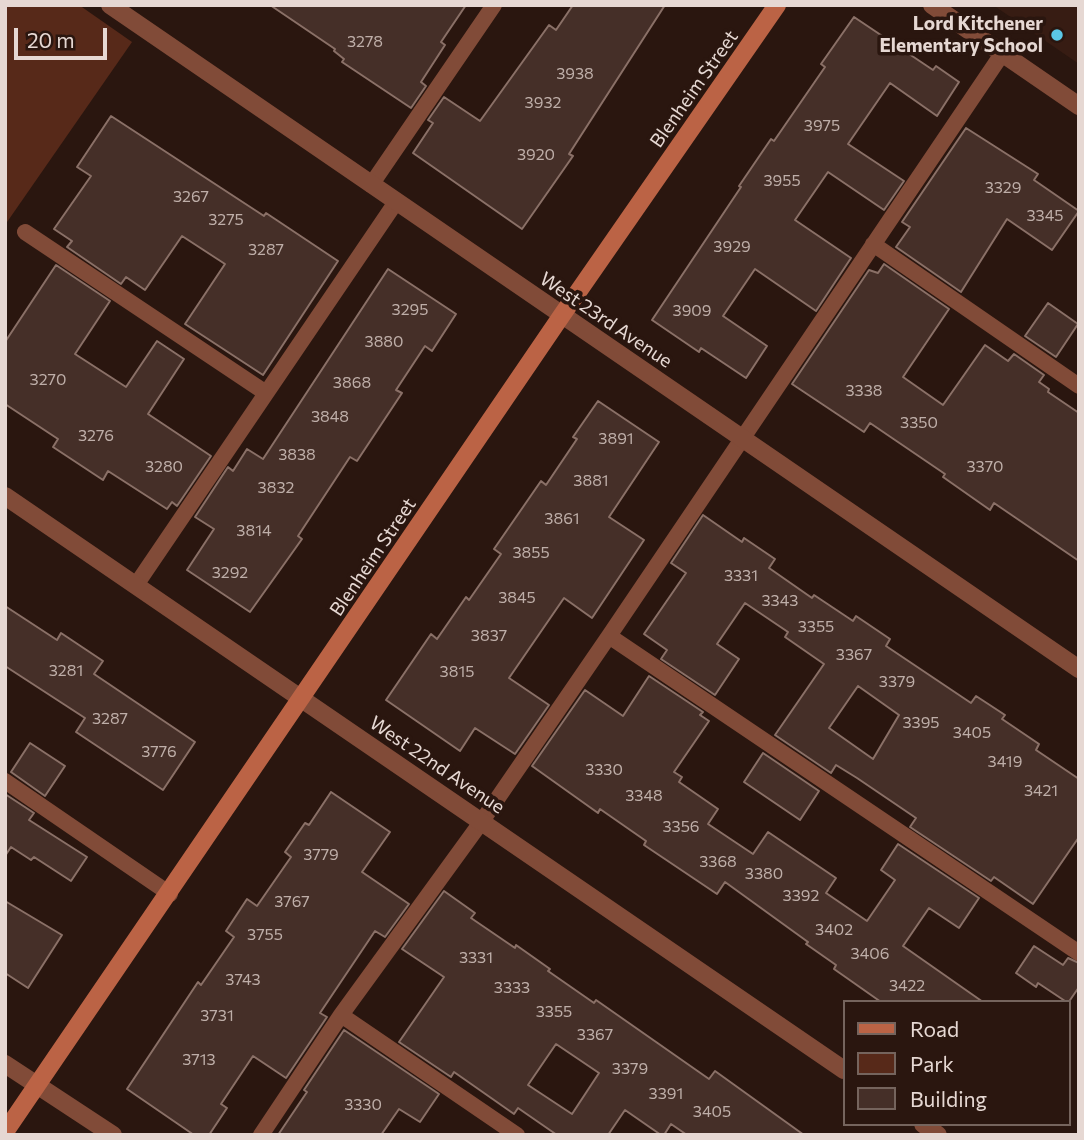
<!DOCTYPE html>
<html>
<head>
<meta charset="utf-8">
<style>
	body { margin:0 }
	#map { position:relative; width:1084px; height:1140px; overflow:hidden; background:#2a160f; font-family:Commissioner,sans-serif }
	canvas { display:block }
	.frame { position:absolute; inset:0; border:7px solid #e6d8d3; pointer-events:none }
	.legend { position:absolute; left:843px; top:1000px; width:228px; height:126px; box-sizing:border-box; background:#2a160f; border:2px solid #75645d; margin:0; padding:9px 12px; list-style:none; font-size:21px; color:#e6d8d3 }
	.legend li { display:flex; align-items:center; gap:14px; height:35px }
	.legend b { width:35px; border:2px solid #75645d }
	.scale { position:absolute; left:14px; top:28px; width:93px; height:32px; box-sizing:border-box; border:4px solid #e6d8d3; border-top:0; padding-left:9px; font-size:21px; line-height:24px; white-space:nowrap; color:#e6d8d3; -webkit-text-stroke:5px #2a160f; paint-order:stroke }
</style>
</head>
<body>
<div id="map">
<canvas width="1084" height="1140"></canvas>
<div class="frame"></div>
<ul class="legend">
<li><b style="height:9px;background:#bb6345"></b>Road</li>
<li><b style="height:19px;background:#572919"></b>Park</li>
<li><b style="height:19px;background:#452f28"></b>Building</li>
</ul>
<div class="scale">20 m</div>
</div>
<script>
const context = document.querySelector('canvas').getContext('2d');
context.lineJoin = 'round';
function fill(path, color) { context.fillStyle = color; context.fill(path, 'evenodd'); }
const poly = rows => new Path2D(rows.map(r => 'M' + r).join(''));
function strokePath(path, color, width, dash) { context.strokeStyle = color; context.lineWidth = width; context.lineCap = dash ? 'butt' : 'round'; context.setLineDash(dash || []); context.stroke(path); }
function write(font, color, halo, rows, align = 'center') {
  context.font = font + ' Commissioner,sans-serif'; context.lineWidth = 7; context.setLineDash([]); context.textBaseline = 'middle'; context.strokeStyle = halo; context.fillStyle = color; for (const [text, x, y, turn = 0] of rows) {
    context.save(); context.translate(x, y); context.rotate((+turn || 0) * Math.PI / 180); context.textAlign = isNaN(turn) ? turn : align; if (halo) context.strokeText(text, 0, 0); context.fillText(text, 0, 0); context.restore();
  }
}
fill(poly([
	[993,5,1079,5,1079,64]
]), '#371c13');
fill(poly([
	[5,5,79,5,132,42,5,225]
]), '#572919');
const building = poly([
	[270,5,466,5,441,42,445,45,421,82,426,86,411,108,342,62,344,59,334,51,335,49,270,5],
	[573,5,665,5,569,154,573,156,522,229,413,153,433,123,428,120,444,97,480,121,549,25,556,30,573,5],
	[854,17,933,70,936,66,959,82,937,116,890,83,848,144,904,181,884,210,828,172,795,220,851,258,816,311,755,269,723,316,767,346,746,378,701,348,699,352,652,320,741,187,739,186,771,139,774,141,825,67,821,64,854,17],
	[111,116,264,216,266,213,338,261,263,375,185,324,225,264,182,236,145,290,126,277,121,284,67,247,72,241,54,229,91,176,77,167,111,116],
	[966,128,1038,174,1034,180,1079,211,1052,250,1007,219,961,292,896,247,910,227,902,222,966,128],
	[884,264,949,309,903,377,943,405,985,345,1008,361,1014,354,1044,375,1039,382,1049,389,1048,392,1079,413,1079,561,994,503,990,510,943,477,945,474,870,423,864,432,792,384,869,270,878,273,884,264],
	[56,265,110,301,75,354,126,387,157,341,184,359,148,414,211,456,177,506,172,502,167,509,108,471,103,480,53,447,58,439,5,404,5,342,56,265],
	[388,269,456,314,432,351,425,346,396,390,402,393,357,461,350,457,298,536,302,539,250,612,187,570,214,529,195,517,228,467,233,471,247,449,263,459,388,269],
	[1048,303,1078,324,1056,357,1025,336,1048,303],
	[598,401,659,442,609,517,644,540,592,618,564,598,509,678,549,705,515,754,475,728,460,751,386,700,431,634,437,639,466,597,469,600,501,554,494,549,541,481,546,485,577,439,573,437,598,401],
	[703,515,742,542,744,538,775,559,769,568,812,598,814,595,853,621,856,616,890,639,886,646,971,703,976,696,1005,715,1002,719,1039,744,1036,750,1079,779,1079,837,1033,904,994,877,991,881,910,827,916,818,857,778,836,765,831,773,775,735,824,664,785,637,788,632,745,603,717,644,739,659,715,695,661,659,667,650,644,634,686,573,671,563,703,515],
	[858,686,899,715,873,759,829,728,858,686],
	[5,606,57,640,61,633,103,661,94,674,195,742,163,790,76,732,85,718,5,666,5,606],
	[649,676,703,712,700,715,709,721,674,772,682,777,679,782,718,809,708,824,753,854,768,832,836,878,826,893,867,921,895,880,881,870,898,844,979,898,959,928,929,908,903,946,983,1002,881,1002,834,969,836,965,806,944,808,942,725,882,717,894,644,845,646,841,600,809,598,813,532,766,585,690,623,716,649,676],
	[30,743,65,766,45,796,11,772,30,743],
	[763,753,819,791,800,820,744,782,763,753],
	[331,792,390,832,362,872,409,904,385,937,375,931,320,1013,327,1017,286,1078,253,1056,221,1104,227,1108,209,1135,194,1135,127,1089,198,982,201,985,234,937,226,931,247,899,257,906,291,857,285,852,305,823,309,825,331,792],
	[5,794,34,813,29,820,87,857,71,881,34,857,31,860,11,847,5,856,5,794],
	[444,891,475,913,471,918,515,948,516,945,550,969,548,971,594,1003,596,1000,709,1079,715,1071,804,1135,687,1135,671,1124,664,1135,661,1135,625,1110,608,1135,557,1135,518,1108,514,1114,454,1072,451,1077,399,1042,444,977,402,949,444,891],
	[556,1044,599,1073,572,1114,528,1085,556,1044],
	[5,901,62,935,28,988,5,973,5,901],
	[1034,946,1063,965,1068,958,1079,963,1079,987,1068,1003,1038,983,1036,987,1016,973,1034,946],
	[344,1030,439,1094,420,1122,399,1109,381,1135,278,1135,307,1092,304,1090,344,1030]
]);
fill(building, '#452f28');
strokePath(building, '#8a7067', 2);
strokePath(poly([
	[371,185,494,5],
	[25,232,266,393],
	[873,244,1079,386],
	[136,585,396,202],
	[609,636,1079,953],
	[5,781,170,894],
	[341,1015,517,1135],
	[261,1135,341,1015,482,821,609,636,1002,54]
]), '#814b38', 16);
strokePath(poly([
	[110,5,1079,669],
	[932,5,1079,106],
	[5,496,844,1070],
	[5,1064,113,1135],
	[923,1124,938,1135]
]), '#814b38', 18);
strokePath(poly([
	[5,1132,562,315,777,5]
]), '#bb6345', 18);
for (const [x, y, r, color] of [
	[1057,35,7,"#5bc8e7"]
]) { const dot = new Path2D(); dot.arc(x, y, r, 0, 2 * Math.PI); context.fillStyle = color; context.fill(dot); strokePath(dot, '#2a160f', 2.5); }
write('16px', '#beaea8', null, [
	["3278",365,42],
	["3938",575,74],
	["3932",543,103],
	["3975",822,126],
	["3920",536,155],
	["3955",782,181],
	["3329",1003,188],
	["3267",191,197],
	["3345",1045,216],
	["3275",226,220],
	["3929",732,247],
	["3287",266,250],
	["3295",410,310],
	["3909",692,311],
	["3880",384,342],
	["3270",48,380],
	["3868",352,383],
	["3338",864,391],
	["3848",330,417],
	["3350",919,423],
	["3276",96,436],
	["3891",616,439],
	["3838",297,455],
	["3280",164,467],
	["3370",985,467],
	["3881",591,481],
	["3832",276,488],
	["3861",562,519],
	["3814",254,531],
	["3855",531,553],
	["3292",230,573],
	["3331",741,576],
	["3845",517,598],
	["3343",780,601],
	["3355",816,627],
	["3837",489,636],
	["3367",854,655],
	["3281",66,671],
	["3815",457,672],
	["3379",897,682],
	["3287",110,719],
	["3395",921,723],
	["3405",972,733],
	["3776",159,752],
	["3419",1005,762],
	["3330",604,770],
	["3421",1041,791],
	["3348",644,796],
	["3356",681,827],
	["3779",321,855],
	["3368",718,862],
	["3380",764,874],
	["3392",801,896],
	["3767",292,902],
	["3402",834,930],
	["3755",265,935],
	["3406",870,954],
	["3331",476,958],
	["3743",243,980],
	["3422",907,986],
	["3333",512,988],
	["3355",554,1012],
	["3731",217,1016],
	["3367",595,1035],
	["3713",199,1060],
	["3379",630,1069],
	["3391",666,1094],
	["3330",363,1105],
	["3405",712,1112]
]);
write('bold 19px', '#e6d8d3', '#2a160f', [
	["Lord Kitchener",1043,24],
	["Elementary School",1043,46]
], 'right');
write('19px', '#e6d8d3', '#2a160f', [
	["Blenheim Street",694,89,-55],
	["West 23rd Avenue",606,320,34],
	["Blenheim Street",373,557,-56],
	["West 22nd Avenue",437,765,34]
]);
</script>
</body>
</html>
